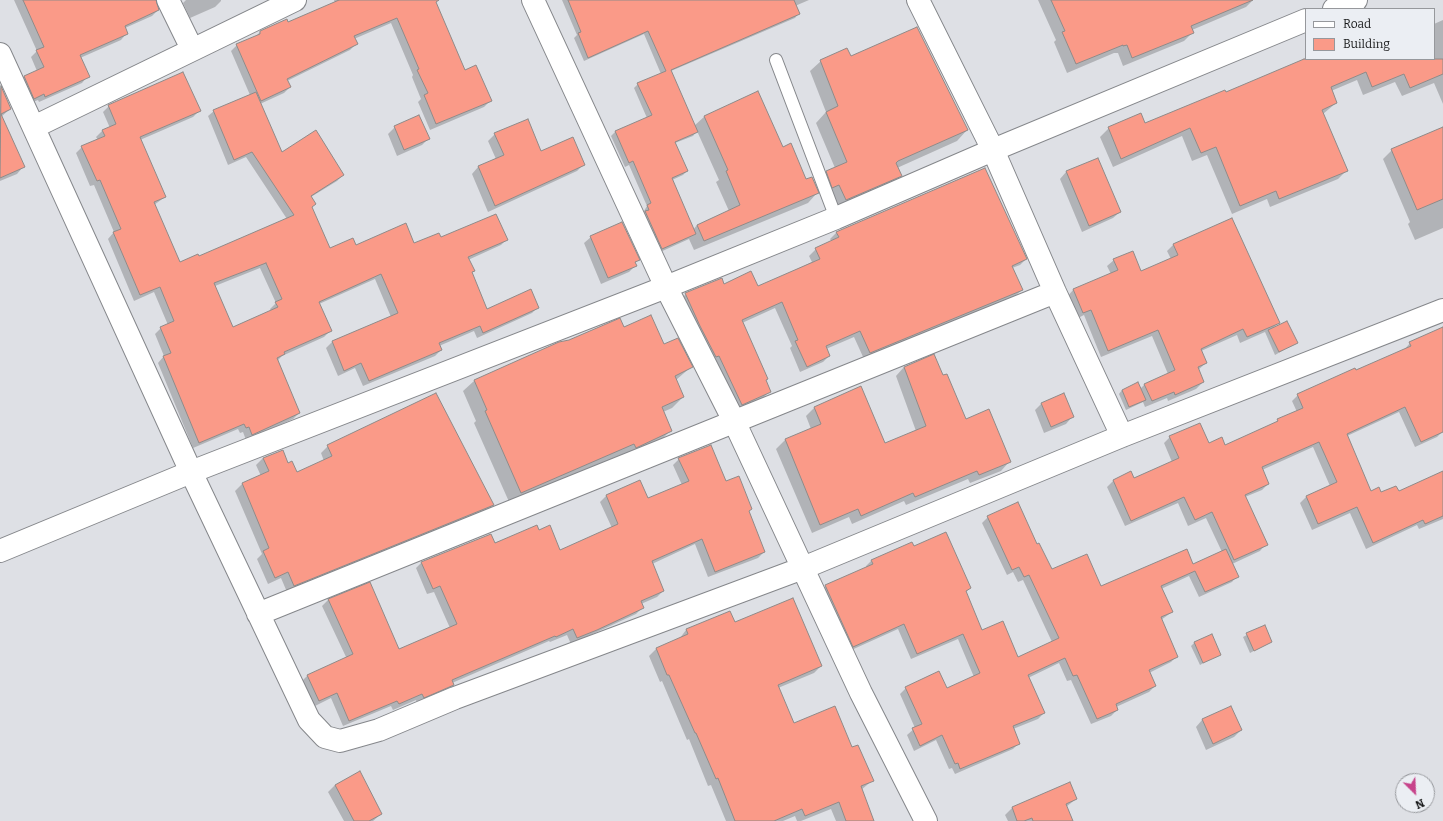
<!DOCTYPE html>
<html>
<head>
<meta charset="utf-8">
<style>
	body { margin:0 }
	#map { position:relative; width:1443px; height:821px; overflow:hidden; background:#dee0e5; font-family:Bitter,serif }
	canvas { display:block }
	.legend { position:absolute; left:1305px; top:8px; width:130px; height:52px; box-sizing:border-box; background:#ebeef3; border:1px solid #96989c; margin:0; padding:5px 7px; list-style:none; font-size:12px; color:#171819 }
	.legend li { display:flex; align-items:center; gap:8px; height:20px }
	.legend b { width:20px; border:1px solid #96989c }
	.north { position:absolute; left:1395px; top:773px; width:40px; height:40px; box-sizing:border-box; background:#ebeef3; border:1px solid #96989c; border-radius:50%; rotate:156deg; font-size:11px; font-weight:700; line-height:16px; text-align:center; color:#171819 }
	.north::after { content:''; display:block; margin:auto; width:14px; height:18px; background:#c7448b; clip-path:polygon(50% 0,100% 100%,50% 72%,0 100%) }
</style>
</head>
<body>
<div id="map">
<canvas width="1443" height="821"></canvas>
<ul class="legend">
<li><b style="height:5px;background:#fff"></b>Road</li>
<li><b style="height:11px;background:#fa9a88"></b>Building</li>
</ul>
<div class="north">N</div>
</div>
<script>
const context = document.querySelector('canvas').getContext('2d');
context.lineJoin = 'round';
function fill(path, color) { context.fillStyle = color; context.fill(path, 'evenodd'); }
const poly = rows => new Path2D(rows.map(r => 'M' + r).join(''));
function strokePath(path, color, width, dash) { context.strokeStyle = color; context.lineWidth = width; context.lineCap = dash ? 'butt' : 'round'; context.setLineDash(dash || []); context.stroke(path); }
fill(poly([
	[14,0,154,0,158,10,152,16,125,28,127,33,121,40,80,58,88,76,82,83,39,102,38,100,28,104,18,83,24,77,37,71,31,57,37,51],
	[186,0,221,0,221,1,215,7,190,18,183,3],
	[334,0,434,0,465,71,490,101,484,107,430,130,418,102,421,99,412,77,413,75,391,23,354,39,356,44,350,50,287,81,290,87,284,93,260,104,282,153,343,175,337,181,311,197,311,207,329,249,355,246,414,244,441,238,507,239,501,245,468,260,473,271,471,273,487,310,538,307,532,313,477,338,474,331,439,346,441,350,435,356,363,386,355,368,338,376,326,348,332,342,391,317,375,279,319,304,330,331,324,337,282,356,278,360,299,413,293,419,246,440,243,432,240,433,238,429,193,448,158,363,164,356,155,334,161,328,168,325,154,292,134,301,108,239,114,232,94,185,90,186,76,153,82,147,98,140,96,137,102,131,110,128,103,112,109,106,199,111,193,117,140,140,165,197,154,205,179,263,198,258,287,219,246,157,228,165,208,116,214,111,250,95,231,51,237,45,255,37,260,32,287,23,335,3],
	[260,268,276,303,270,309,271,311,233,328,215,286],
	[562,0,809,0,795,6,799,13,795,18,671,71,694,126,705,116,782,148,806,181,817,193,808,203,694,250,689,239,658,253,641,216,647,206,629,165,625,167,611,136,615,132,647,118,634,88,638,84,661,74,644,34,584,61,574,38,577,35],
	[697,131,719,180,716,182,729,211,697,225,693,230,672,180,683,175,687,171,675,143,693,136],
	[1038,0,1253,0,1246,7,1192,30,1193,32,1184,41,1123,66,1118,53,1114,53,1067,73,1054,42,1056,40],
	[1443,20,1443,104,1434,83,1402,96,1395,82,1363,95,1357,80,1331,91,1336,103,1323,114,1347,170,1338,179,1270,207,1267,199,1232,214,1207,155,1192,161,1182,136,1113,167,1100,137,1109,128,1145,124,1226,93,1306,59,1434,59,1434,24],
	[821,61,967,130,957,141,897,168,901,176,890,186,835,210,816,182,827,172,835,168,816,123,826,112,810,71],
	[0,86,10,109,1,117,23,167,17,174,0,181],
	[527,120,541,153,584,164,577,171,488,212,472,174,478,167,496,159,488,141,495,134],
	[395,127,429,138,422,145,397,156,388,134],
	[1443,128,1443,228,1415,240,1408,224,1410,222,1383,159,1392,150],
	[1097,159,1120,212,1113,218,1082,232,1060,179,1066,172],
	[837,232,1026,259,1020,265,1012,268,1022,290,1015,296,864,359,854,337,826,349,829,356,823,362,800,372,790,348,792,346,775,308,742,323,770,391,763,398,736,410,680,300,686,294,724,285,757,288,812,262,809,256,816,249,832,242,830,239],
	[591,237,638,259,635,263,636,265,629,272,601,284,584,243],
	[1174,244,1278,323,1273,328,1296,343,1275,355,1265,332,1240,343,1237,335,1201,351,1206,363,1198,370,1203,382,1196,389,1168,401,1167,398,1145,407,1143,402,1126,410,1119,394,1122,390,1140,389,1145,384,1168,374,1152,336,1101,357,1084,315,1076,319,1067,297,1073,290,1111,274,1107,266,1114,260,1140,272,1171,259,1167,251],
	[1443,328,1443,431,1437,437,1415,447,1399,412,1347,436,1370,492,1398,493,1443,472,1443,519,1419,529,1417,525,1366,549,1350,513,1312,530,1300,503,1306,497,1330,486,1313,447,1262,470,1268,484,1262,490,1245,497,1266,544,1260,551,1232,564,1237,576,1232,582,1199,597,1189,576,1161,589,1172,612,1161,620,1177,656,1171,662,1149,673,1155,686,1149,692,1116,707,1117,710,1111,716,1091,724,1071,680,1067,681,1059,663,1028,678,1044,713,1038,719,1013,729,1019,743,1013,749,955,774,952,768,949,769,936,740,914,751,907,735,915,728,900,694,906,688,947,690,974,677,958,639,911,659,898,629,847,652,820,592,826,586,866,568,866,566,871,561,912,543,913,547,970,588,965,593,981,631,1017,659,1052,642,1023,580,1018,582,1013,572,1007,575,982,523,988,517,1036,545,1052,571,1100,588,1193,565,1222,552,1206,518,1188,526,1178,503,1125,526,1107,487,1114,480,1134,480,1172,462,1164,443,1170,437,1225,446,1273,425,1278,420,1297,412,1292,401,1298,395,1404,350,1410,343],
	[624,329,664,346,691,367,676,380,683,397,672,408,663,412,671,430,660,441,625,458,623,454,510,504,474,423,476,421,463,391,474,381],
	[904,367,943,377,965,421,1009,462,1001,471,970,483,968,479,906,505,904,501,852,524,849,517,812,533,776,449,785,440,811,429,806,416,814,408,885,444,916,431,896,376],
	[1041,404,1072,417,1066,424,1044,433,1035,410],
	[328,446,493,505,486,512,287,592,281,578,268,584,257,559,262,554,235,491,242,484,261,476,256,465,263,458,287,464,296,473,324,461,321,453],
	[679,459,726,483,748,512,764,552,758,558,708,577,695,544,652,564,663,591,657,597,641,604,642,608,636,614,571,644,567,635,550,642,549,641,452,683,453,685,447,691,417,703,416,700,393,710,391,706,343,726,331,698,313,707,302,681,308,675,347,659,322,606,328,600,369,584,398,650,450,628,434,592,427,594,416,568,422,562,538,531,560,551,612,528,600,502,606,496,640,481,648,499,682,485,673,465],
	[730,612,735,623,821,666,814,673,778,688,793,724,851,749,873,780,861,790,873,821,836,821,831,809,801,821,797,821,795,816,783,821,726,821,711,785,708,786,689,739,687,740,662,681,660,682,649,656,656,649,680,638,686,630],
	[1264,626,1271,642,1250,653,1243,637],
	[1194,643,1220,654,1200,665,1191,646],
	[1202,720,1241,730,1234,737,1206,750,1196,727],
	[359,772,381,814,373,821,344,821,328,792,335,785],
	[1070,784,1076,799,1066,807,1072,821,1008,821,1005,815,1012,808]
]), '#0003');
const building = poly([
	[23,0,156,0,159,10,125,26,128,34,80,55,90,77,45,97,44,94,34,99,24,76,44,67,36,50,44,47,23,0],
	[339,0,439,0,436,2,465,70,476,65,492,101,436,124,424,95,428,93,417,70,419,69,397,18,354,36,358,44,287,79,291,87,261,101,236,44,260,34,260,31,287,19,288,22,339,0],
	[568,0,794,0,800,14,671,70,698,132,675,142,688,171,672,178,696,234,662,249,645,211,649,210,647,205,651,203,633,161,629,163,615,131,652,115,637,83,666,71,648,31,588,58,578,33,581,32,568,0],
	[1051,0,1253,0,1191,26,1194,33,1132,58,1127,45,1123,46,1123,45,1076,64,1062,32,1065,31,1051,0],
	[917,27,968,130,898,161,896,163,902,176,846,200,839,185,832,188,826,171,847,162,826,112,838,106,820,60,847,48,851,56,917,27],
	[1304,59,1443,59,1443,74,1410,88,1404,74,1372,87,1366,72,1331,87,1337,103,1322,110,1348,171,1279,199,1276,191,1240,206,1216,147,1201,153,1190,128,1121,159,1108,127,1141,113,1145,123,1225,90,1226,92,1304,59],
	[183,72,201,111,140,137,166,197,154,202,180,262,198,254,199,256,294,215,252,152,234,160,213,110,256,92,282,152,316,130,344,175,311,196,316,204,312,207,330,248,353,238,356,245,406,223,414,243,439,233,441,237,496,214,508,240,468,257,475,271,472,272,487,309,531,289,539,308,483,333,480,326,439,343,442,350,369,381,361,363,344,371,332,341,398,313,381,274,319,302,332,331,284,352,285,354,277,358,300,413,252,435,249,427,246,428,244,424,199,443,163,356,171,353,160,327,174,321,160,287,140,295,113,232,121,229,100,180,97,181,81,146,105,136,102,130,116,124,108,105,183,72],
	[266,263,282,299,275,302,278,307,233,327,214,283,266,263],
	[1,86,11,109,1,114,25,167,0,178,1,86],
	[758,91,783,147,791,143,806,179,812,177,819,193,704,241,697,225,740,205,726,171,728,170,704,116,758,91],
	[419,115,430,139,404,150,394,126,419,115],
	[528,119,541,151,573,137,585,165,495,206,478,166,504,155,494,133,528,119],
	[1443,127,1443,199,1417,210,1391,149,1443,127],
	[1098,158,1121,212,1089,226,1066,171,1098,158],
	[985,168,1027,259,1012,266,1023,290,870,353,860,331,826,346,830,356,807,367,795,341,798,340,782,302,742,320,768,379,766,380,771,392,742,405,719,356,716,357,700,326,685,293,722,278,724,284,751,271,758,286,820,259,815,248,839,237,836,232,985,168],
	[1232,218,1280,323,1247,337,1243,329,1201,349,1207,363,1198,367,1204,382,1175,395,1174,392,1152,401,1144,384,1175,370,1158,330,1108,351,1091,310,1083,313,1073,289,1118,270,1113,259,1133,251,1141,271,1178,255,1173,244,1232,218],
	[622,222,640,260,635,262,637,266,608,278,590,236,622,222],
	[651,315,664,344,678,338,693,367,675,376,684,397,662,407,672,431,636,448,634,444,521,493,485,411,487,410,474,380,559,342,569,340,620,318,624,327,651,315],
	[1287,321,1298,343,1279,352,1268,330,1287,321],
	[1443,327,1443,432,1421,442,1405,407,1347,434,1371,491,1379,487,1381,492,1396,486,1399,491,1443,471,1443,516,1425,524,1423,520,1373,543,1357,507,1318,524,1306,496,1337,482,1319,442,1262,467,1269,484,1245,495,1268,545,1234,560,1212,512,1195,520,1184,497,1131,521,1113,480,1131,471,1134,478,1179,458,1169,436,1200,423,1209,443,1222,437,1225,445,1278,421,1277,419,1303,408,1297,394,1355,368,1356,370,1411,346,1409,342,1443,327],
	[934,354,943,375,947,374,966,419,989,409,1011,462,979,475,977,471,915,497,913,493,861,516,858,509,820,525,785,439,821,424,814,407,861,386,885,443,926,426,904,367,934,354],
	[1138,382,1146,400,1129,407,1122,390,1138,382],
	[436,393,494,505,294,586,288,572,275,578,263,551,269,548,242,483,269,471,263,458,283,450,288,463,292,461,297,472,332,456,327,445,436,393],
	[1064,393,1074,417,1051,427,1041,403,1064,393],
	[711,445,726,481,739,476,752,509,749,511,765,552,715,572,702,539,652,561,664,591,641,601,644,608,597,630,577,638,573,629,556,637,555,636,452,680,454,685,424,698,422,694,399,704,397,701,349,721,337,693,319,701,307,675,353,654,328,599,370,582,399,649,457,624,440,586,433,589,421,562,491,534,495,543,537,525,539,530,550,525,560,550,618,524,606,495,640,480,648,498,689,481,678,458,711,445],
	[1018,502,1037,544,1039,543,1052,569,1087,554,1101,586,1187,549,1193,564,1226,549,1239,577,1205,592,1195,571,1161,586,1173,612,1161,617,1178,657,1149,670,1156,686,1116,704,1118,710,1097,719,1077,675,1073,676,1065,658,1028,675,1045,713,1013,726,1020,744,960,769,958,763,955,764,942,735,920,746,912,728,922,724,905,687,939,671,947,688,980,673,963,634,917,654,904,624,853,647,825,585,873,564,871,560,912,542,914,546,946,532,971,588,966,591,982,630,1003,621,1018,657,1059,638,1029,575,1024,577,1019,567,1012,570,987,516,1018,502],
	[793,598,822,666,778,685,794,723,835,706,852,747,858,745,874,781,861,786,874,821,846,821,839,802,805,816,802,809,774,821,735,821,718,778,716,779,696,733,695,733,669,675,667,675,656,648,688,634,686,629,730,611,735,622,793,598],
	[1265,625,1272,642,1254,651,1246,633,1265,625],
	[1212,634,1221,655,1203,663,1194,642,1212,634],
	[1231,706,1242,730,1213,744,1202,719,1231,706],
	[360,771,382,814,369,821,354,821,335,785,360,771],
	[1070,782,1077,799,1066,804,1073,821,1033,821,1032,818,1024,821,1017,821,1012,807,1070,782]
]);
fill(building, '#fa9a88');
strokePath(building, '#8f8a88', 1);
const service = poly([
	[776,60,836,218]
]);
const minor = poly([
	[168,0,192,49],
	[533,0,666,287,734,421,861,693,926,821],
	[918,0,993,150,1055,292,1122,436],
	[0,54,191,472,309,720,325,737,340,741,379,730,455,698,803,568,1122,436,1443,310],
	[34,127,295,0],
	[258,614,1055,292]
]);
const tertiary = poly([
	[1334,9,1356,0],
	[0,551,191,472,666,287,836,218,993,150,1306,20]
]);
strokePath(service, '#85878b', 14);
strokePath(minor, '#85878b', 24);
strokePath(tertiary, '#85878b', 24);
strokePath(service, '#fff', 12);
strokePath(minor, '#fff', 22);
strokePath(tertiary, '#fff', 22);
</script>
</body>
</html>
